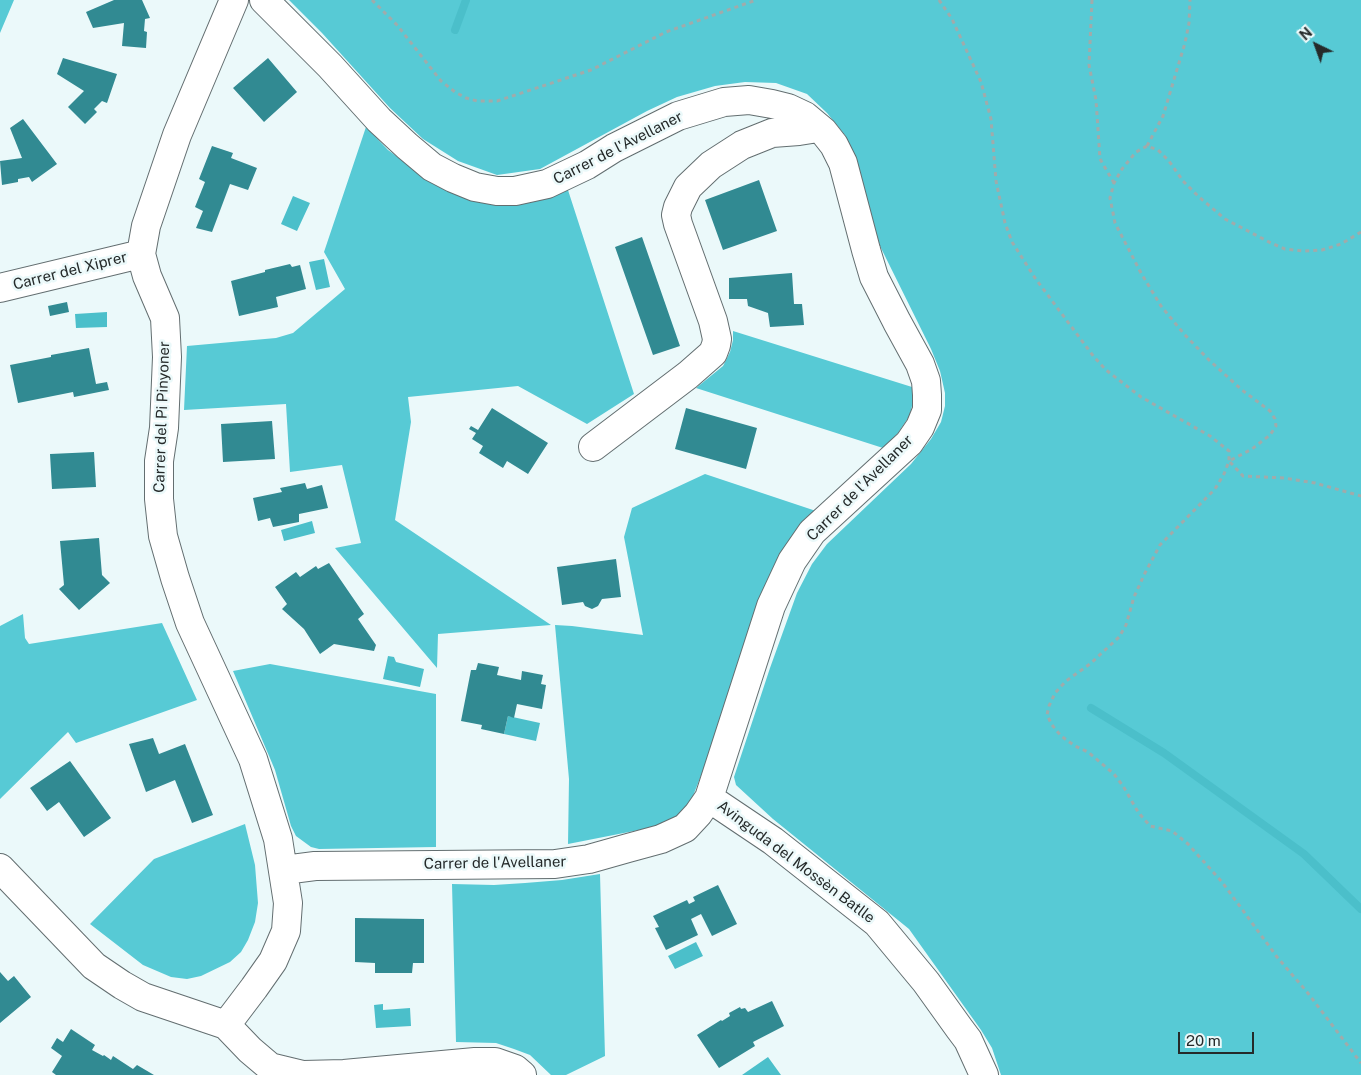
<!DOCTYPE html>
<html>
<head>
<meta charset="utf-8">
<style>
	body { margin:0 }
	#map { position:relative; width:1361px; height:1075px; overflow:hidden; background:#ebf9fa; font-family:"Public Sans",sans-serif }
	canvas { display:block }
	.north { position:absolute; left:1291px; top:20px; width:50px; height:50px; -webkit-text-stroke:4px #ebf9fa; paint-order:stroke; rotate:318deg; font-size:14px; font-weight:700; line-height:20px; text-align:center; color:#252a2a }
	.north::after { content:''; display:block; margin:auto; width:18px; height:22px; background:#252a2a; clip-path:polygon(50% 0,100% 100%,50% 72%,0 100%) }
	.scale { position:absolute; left:1178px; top:1032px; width:76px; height:22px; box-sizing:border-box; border:2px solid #252a2a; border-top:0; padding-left:6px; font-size:15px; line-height:18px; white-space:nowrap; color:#252a2a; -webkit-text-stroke:4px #ebf9fa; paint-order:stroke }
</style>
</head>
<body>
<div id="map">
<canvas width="1361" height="1075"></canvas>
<div class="north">N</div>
<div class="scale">20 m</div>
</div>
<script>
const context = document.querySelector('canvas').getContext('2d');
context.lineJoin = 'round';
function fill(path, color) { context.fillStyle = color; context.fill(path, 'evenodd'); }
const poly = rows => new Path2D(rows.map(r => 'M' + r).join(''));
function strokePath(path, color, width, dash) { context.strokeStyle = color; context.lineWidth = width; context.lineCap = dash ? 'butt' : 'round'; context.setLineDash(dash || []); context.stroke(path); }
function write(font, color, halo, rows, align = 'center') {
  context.font = font + ' "Public Sans",sans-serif'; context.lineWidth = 5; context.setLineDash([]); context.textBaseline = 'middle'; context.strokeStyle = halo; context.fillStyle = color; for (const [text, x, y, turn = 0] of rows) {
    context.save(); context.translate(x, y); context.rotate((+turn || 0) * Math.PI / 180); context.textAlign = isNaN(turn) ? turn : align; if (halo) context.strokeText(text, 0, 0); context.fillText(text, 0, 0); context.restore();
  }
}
fill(poly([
	[0,0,14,0,0,33],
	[289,0,1361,0,1361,1075,1001,1075,992,1048,981,1030,909,929,773,819,736,785,734,777,770,668,797,593,812,564,827,544,911,464,931,439,941,422,945,406,945,393,940,371,931,349,880,246,857,166,845,135,827,113,807,94,776,83,745,82,715,86,677,97,647,111,540,169,497,175,458,161,423,139,390,108,322,33],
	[366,127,388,150,419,173,567,187,634,394,587,424,518,386,408,397,411,422,395,520,551,625,438,634,437,668,335,548,361,543,342,465,290,472,286,404,184,410,187,346,276,338,293,333,345,289,324,252],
	[733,331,912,387,914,397,910,415,898,433,883,448,696,388,723,366,730,352,733,340],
	[705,474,816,511,744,649,704,768,691,801,684,811,679,816,663,824,644,829,568,844,569,779,555,625,572,626,643,635,624,537,632,508],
	[23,614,25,638,29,644,162,623,197,700,76,743,68,732,0,799,0,626],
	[270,664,436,694,436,847,319,849,311,847,296,836,291,826,275,770,233,671],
	[245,824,255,865,258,903,255,922,248,940,241,952,230,962,201,976,187,979,171,977,143,965,90,924,154,859],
	[600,874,605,1056,566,1075,551,1075,530,1055,514,1049,496,1043,456,1042,452,884,494,885,525,883,562,880]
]), '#57cad5');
fill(poly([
	[293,196,310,203,297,231,281,224],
	[324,259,330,287,316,290,309,262],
	[107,312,107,327,76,328,75,314],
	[312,521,315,533,284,541,281,530],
	[388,656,394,657,396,662,424,669,420,687,383,679],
	[508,716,540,723,536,741,504,734],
	[696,942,703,956,675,969,668,956],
	[383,1004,383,1010,410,1008,411,1026,376,1028,374,1005],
	[768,1057,781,1075,742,1075]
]), '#4bbfca');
strokePath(poly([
	[455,30,466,0],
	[1091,708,1164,753,1304,854,1361,909]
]), '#4bbfca', 8);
fill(poly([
	[114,0,142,0,150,18,145,19,144,31,147,32,146,48,122,46,124,23,93,28,86,12],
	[63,58,117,74,107,103,102,101,94,109,97,112,85,124,68,107,84,91,57,74],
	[268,58,297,92,264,122,233,88],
	[23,119,57,164,32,182,29,177,18,179,18,182,2,185,0,161,22,158,10,128],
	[212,146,233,153,231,158,257,168,248,190,230,184,212,232,196,228,203,211,195,207,205,182,199,179],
	[759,180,777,231,723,250,705,200],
	[642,237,680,346,653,355,615,247],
	[290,264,292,267,300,265,306,289,276,297,278,307,239,316,231,281,265,272,265,270],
	[792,273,794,304,802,304,804,325,770,327,768,313,748,306,747,299,729,299,729,278],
	[67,302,69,312,50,316,48,306],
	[89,348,96,384,107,382,109,390,74,397,73,392,18,403,10,365,51,357,51,355],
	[492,408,548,443,528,474,507,461,503,468,479,453,483,446,472,439,476,433,469,429,471,426,478,430],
	[686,408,757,428,746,469,675,449],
	[272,421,275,459,223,462,221,424],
	[94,452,96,487,52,489,50,454],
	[305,483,307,489,322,485,328,508,299,514,299,522,273,527,270,518,258,521,253,498,282,492,280,488],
	[99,538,102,575,110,583,79,610,59,589,64,585,60,541],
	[616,559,621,597,602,599,598,606,592,609,585,606,583,602,562,605,557,567],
	[329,563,364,614,358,619,376,645,374,651,334,644,320,654,304,629,282,609,287,604,275,587,296,572,300,577,316,566,318,569],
	[478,663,499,667,497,675,521,680,522,671,543,675,541,684,546,685,542,709,517,704,514,718,508,716,504,734,481,729,482,725,461,721,471,670,476,670],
	[153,738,159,754,185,744,213,815,192,823,175,780,146,792,129,744],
	[70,761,111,818,84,837,59,802,47,811,30,788],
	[718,885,737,924,712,936,701,914,691,919,698,935,666,950,655,928,659,927,653,916,687,900,689,904,695,901,693,897],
	[355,918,424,919,424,963,413,963,412,973,375,973,375,963,355,962],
	[0,972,8,981,14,976,31,997,0,1023],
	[772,1001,784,1026,753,1042,755,1046,719,1068,697,1035,721,1020,722,1021,730,1016,729,1013,740,1007,741,1009,745,1008,748,1012],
	[71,1029,95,1045,92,1050,103,1056,104,1055,111,1060,113,1056,133,1069,137,1065,154,1075,56,1075,52,1072,62,1056,51,1048,57,1038,63,1042]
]), '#318a92');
const minor = poly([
	[264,0,330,66,379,120,407,146,432,167,453,178,475,187,497,191,515,191,547,184,587,165,614,148,678,116,724,102,749,100,772,104,788,108,805,116,823,131,834,145,843,163,866,250,874,277,897,322,920,364,926,381,927,395,927,410,920,427,909,443,812,532,792,561,771,606,709,798,698,814,685,828,661,839,628,848,589,859,555,864,315,866,284,870],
	[0,288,141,254],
	[593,447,688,375,713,353,716,345,717,339,713,321,678,224,676,215,678,207,688,187,711,165,742,145,772,133,799,131,818,128],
	[709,798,773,841,877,923,926,982,959,1028,968,1040,984,1075],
	[0,868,94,966,122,985,143,997,226,1025,250,1050,270,1067,303,1075,344,1074,475,1062,495,1062,515,1069,522,1075],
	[226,1025,254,988,273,961,286,931,288,903,278,839,253,759,190,623,175,578,163,536,159,499,159,461,164,428,167,357,165,318,147,276,141,254,146,226,177,135,234,0]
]);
strokePath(minor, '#636e70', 30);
strokePath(poly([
	[372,0,397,25,441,81,455,92,466,98,477,101,497,101,591,70,666,32,756,0],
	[939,0,952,19,981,82,991,119,996,181,1005,223,1012,242,1035,278,1094,357,1106,370,1141,397,1210,436,1229,451,1229,461,1224,474,1215,489,1160,545,1145,573,1134,597,1126,625,1119,637,1090,664,1066,681,1055,693,1049,706,1047,715,1052,725,1061,736,1075,746,1088,752,1114,774,1123,786,1138,812,1150,826,1172,831,1188,844,1222,882,1277,957,1307,992,1361,1063],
	[1092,0,1089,65,1096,100,1100,159,1114,183],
	[1147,146,1163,116,1185,43,1189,23,1190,0],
	[1361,232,1341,244,1322,250,1303,251,1285,249,1271,243,1225,219,1199,197,1183,181,1169,161,1158,150,1147,146,1136,152,1122,169,1114,183,1110,198,1115,223,1141,273,1161,306,1184,334,1209,360,1242,390,1270,411,1275,419,1276,426,1270,435,1252,449,1229,461,1243,476,1284,478,1315,483,1361,496]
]), '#a0abab', 3, [4, 4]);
strokePath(minor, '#fff', 28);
write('15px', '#252a2a', '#ebf9fa', [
	["Carrer de l'Avellaner",618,148,-27],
	["Carrer del Xiprer",70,271,-14],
	["Carrer del Pi Pinyoner",162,417,-88],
	["Carrer de l'Avellaner",860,488,-45],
	["Avinguda del Mossèn Batlle",796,862,37],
	["Carrer de l'Avellaner",495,863,-1]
]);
</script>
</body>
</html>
